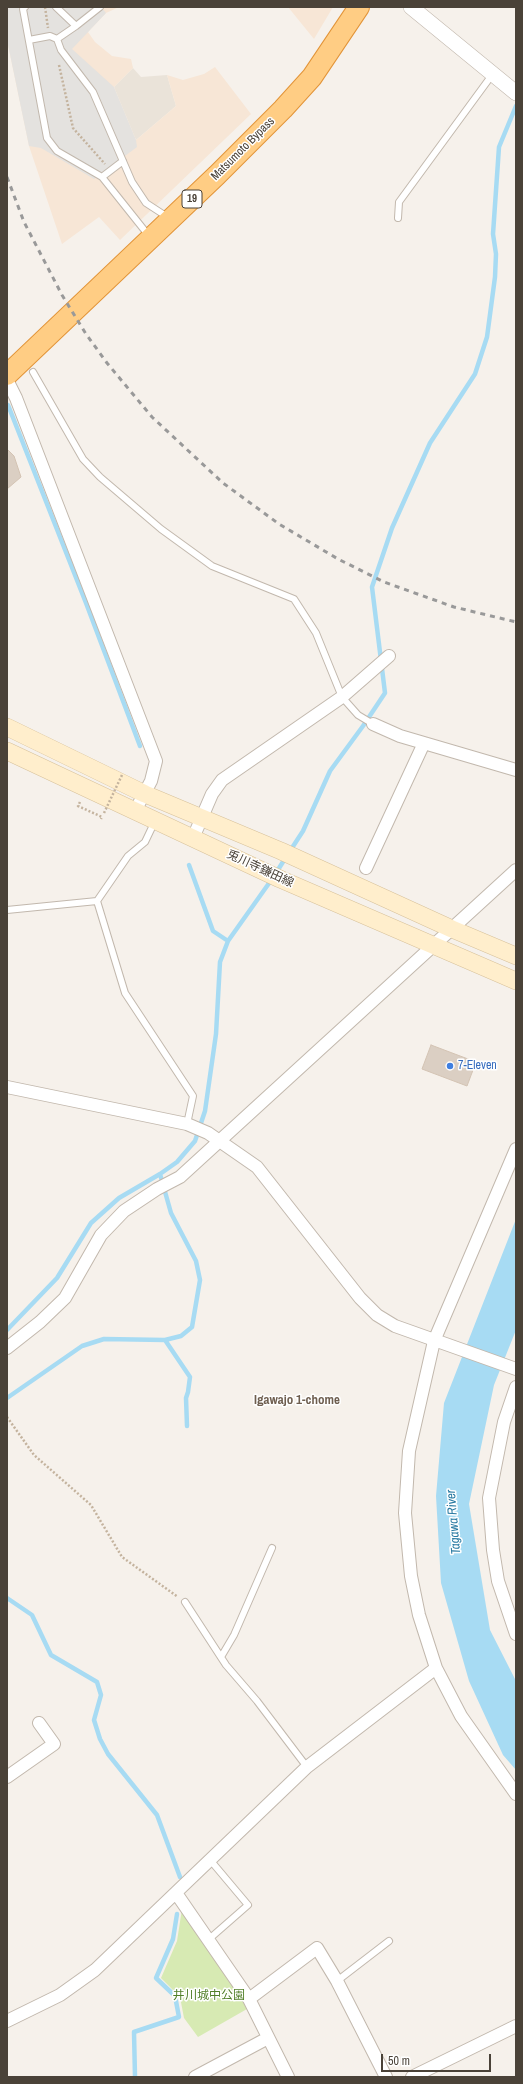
<!DOCTYPE html>
<html>
<head>
<meta charset="utf-8">
<style>
	body { margin:0 }
	#map { position:relative; width:523px; height:2084px; overflow:hidden; background:#f6f1eb; font-family:"Archivo Narrow",sans-serif }
	canvas { display:block }
	.frame { position:absolute; inset:0; border:8px solid #4a4238; pointer-events:none }
	.scale { position:absolute; left:381px; top:2054px; width:110px; height:18px; box-sizing:border-box; border:2px solid #4a4238; border-top:0; padding-left:5px; font-size:12px; line-height:14px; white-space:nowrap; color:#4a4238; -webkit-text-stroke:3px #fff; paint-order:stroke }
</style>
</head>
<body>
<div id="map">
<canvas width="523" height="2084"></canvas>
<div class="frame"></div>
<div class="scale">50 m</div>
</div>
<script>
const context = document.querySelector('canvas').getContext('2d');
context.lineJoin = 'round';
function fill(path, color) { context.fillStyle = color; context.fill(path, 'evenodd'); }
const poly = rows => new Path2D(rows.map(r => 'M' + r).join(''));
function strokePath(path, color, width, dash) { context.strokeStyle = color; context.lineWidth = width; context.lineCap = dash ? 'butt' : 'round'; context.setLineDash(dash || []); context.stroke(path); }
function write(font, color, halo, rows, align = 'center') {
  context.font = font + ' "Archivo Narrow","Noto Sans JP",sans-serif'; context.lineWidth = 3; context.setLineDash([]); context.textBaseline = 'middle'; context.strokeStyle = halo; context.fillStyle = color; for (const [text, x, y, turn = 0] of rows) {
    context.save(); context.translate(x, y); context.rotate((+turn || 0) * Math.PI / 180); context.textAlign = isNaN(turn) ? turn : align; if (halo) context.strokeText(text, 0, 0); context.fillText(text, 0, 0); context.restore();
  }
}
fill(poly([
	[133,68,141,77,167,75,176,106,136,140,114,87]
]), '#eae3d9');
fill(poly([
	[7,7,119,7,106,13,88,32,95,42,112,56,131,59,133,68,114,87,136,140,176,106,167,75,183,80,204,74,215,67,251,114,120,240,99,217,62,244,29,146,7,40],
	[288,7,333,7,314,39]
]), '#f7e6d6');
fill(poly([
	[182,1909,243,1995,247,2009,198,2037,184,2018,180,1997,161,1978,177,1941]
]), '#d7eab3');
fill(poly([
	[7,7,101,7,106,13,72,49,114,87,136,140,137,147,94,179,41,148,29,146,7,40]
]), '#e4e2df');
fill(poly([
	[516,1219,516,1330,494,1385,469,1504,490,1630,516,1681,516,1770,503,1755,469,1681,441,1583,436,1496,444,1403]
]), '#a7dbf3');
strokePath(poly([
	[8,405,86,603,140,746],
	[290,851,303,831,330,771,363,726,385,693,372,587,392,528,430,443,475,374,487,337,495,277,496,254,493,234,499,147,516,106],
	[189,865,213,931,228,941],
	[276,873,286,857],
	[7,1330,57,1278,91,1223,119,1198,160,1174,177,1162,195,1141,205,1111,216,1034,220,962,228,941,272,879],
	[165,1340,190,1377,188,1392,186,1398,187,1426],
	[7,1398,82,1346,104,1339,165,1340,181,1336,192,1327,200,1280,196,1261,171,1213,160,1174],
	[7,1598,32,1615,51,1655,97,1682,101,1695,94,1720,100,1739,108,1754,157,1815,180,1877],
	[135,2077,134,2032,179,2017,175,1996,156,1978,173,1939,177,1914]
]), '#a7dbf3', 4.5);
const building = poly([
	[7,449,14,456,21,477,7,489,7,449],
	[431,1045,476,1062,467,1086,422,1069,431,1045]
]);
fill(building, '#dbcfc3');
strokePath(building, '#d3c3b3', 1);
const service = poly([
	[25,7,23,9,47,138,57,151,102,177,149,236],
	[56,7,76,26,57,39,61,50,93,92,132,182,146,203,169,218],
	[76,26,100,7],
	[29,40,50,36,57,39],
	[102,177,123,161],
	[398,218,399,202,492,75],
	[33,372,83,459,100,477,161,529,212,566,294,599,316,633,342,697,358,715,373,724],
	[97,901,125,993,193,1096,187,1124],
	[7,910,97,901,128,856,145,842,155,821],
	[185,1602,226,1665,257,1701,307,1767],
	[221,1657,234,1635,272,1548],
	[208,1940,248,1905,211,1861],
	[337,1981,389,1941]
]);
const minor = poly([
	[7,380,16,398,156,761,151,781,135,811],
	[373,724,400,736,516,770],
	[193,838,212,794,222,780,342,697,389,656],
	[366,868,424,743],
	[7,1087,187,1124,208,1133,257,1167,360,1298,377,1315,395,1326,516,1369],
	[516,1149,434,1341,409,1451,405,1513,411,1576,419,1615,436,1668,461,1716,516,1794],
	[7,1348,40,1322,65,1298,101,1235,124,1211,157,1189,180,1177,516,870],
	[516,1387,504,1422,489,1498,493,1550,498,1581,516,1634],
	[7,1777,54,1744,39,1723],
	[176,1893,249,1999,288,2077],
	[249,1999,317,1948,337,1981,386,2077],
	[7,2021,60,1995,95,1970,307,1767,436,1668],
	[195,2077,268,2038],
	[412,2077,516,2026]
]);
const tertiary = poly([
	[411,7,516,93]
]);
const secondary = poly([
	[7,727,145,794,281,851,452,929,516,956],
	[7,751,280,879,516,981]
]);
const trunk = poly([
	[7,375,217,175,283,109,312,77,359,7]
]);
strokePath(service, '#c2b8ad', 8);
strokePath(minor, '#c2b8ad', 14);
strokePath(tertiary, '#c2b8ad', 16);
strokePath(secondary, '#d7c19a', 18);
strokePath(trunk, '#e29438', 22);
strokePath(poly([
	[45,7,48,28],
	[59,65,73,128,105,164],
	[80,802,78,806,102,817,101,819],
	[7,1417,34,1455,91,1505,122,1557,178,1597]
]), '#c4b39e', 2.5, [2, 2]);
strokePath(service, '#fff', 6);
strokePath(minor, '#fff', 12);
strokePath(tertiary, '#fff', 15);
strokePath(secondary, '#fec', 17);
strokePath(trunk, '#ffcd84', 20);
strokePath(poly([
	[7,177,24,222,62,295,86,334,107,363,152,417,223,483,279,524,338,559,384,582,454,607,516,622]
]), '#999', 3, [5, 5]);
strokePath(poly([
	[104,813,122,775]
]), '#c4b39e', 2.5, [2, 2]);
for (const [x, y, r, color] of [
	[450,1066,4,"#3f7fe0"]
]) { const dot = new Path2D(); dot.arc(x, y, r, 0, 2 * Math.PI); context.fillStyle = color; context.fill(dot); strokePath(dot, '#fff', 1.5); }
for (const [x, y, w] of [
	[192,199,20]
]) { const box = new Path2D(); box.roundRect(x - w / 2, y - 9, w, 18, 3); context.fillStyle = '#fff'; context.fill(box); strokePath(box, '#4a4238', 1); }
write('bold 11px', '#4a4238', null, [
	["19",192,199]
]);
write('12px', '#4a4238', '#fff', [
	["Matsumoto Bypass",243,149,-45],
	["兎川寺鎌田線",260,869,25]
]);
write('12px', '#366cbe', '#fff', [
	["7-Eleven",458,1066]
], 'left');
write('12px', '#517f28', '#fff', [
	["井川城中公園",209,1996]
]);
write('bold 13px', '#6e5e4f', '#fff', [
	["Igawajo 1-chome",297,1401]
]);
write('italic 13px', '#297aa2', '#fff', [
	["Tagawa River",454,1522,-95]
]);
</script>
</body>
</html>
